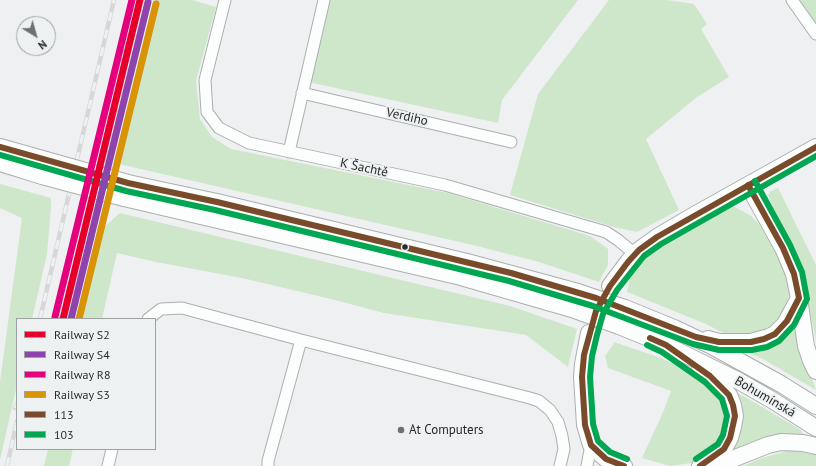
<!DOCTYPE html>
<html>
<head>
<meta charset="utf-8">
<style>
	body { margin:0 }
	#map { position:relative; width:816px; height:466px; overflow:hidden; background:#eef0f1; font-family:"PT Sans",sans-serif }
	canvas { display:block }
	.legend { position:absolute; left:16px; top:318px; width:140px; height:132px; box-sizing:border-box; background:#edf1f2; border:1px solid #9ea1a2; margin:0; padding:5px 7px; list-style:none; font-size:12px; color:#282a2a }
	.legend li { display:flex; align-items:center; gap:8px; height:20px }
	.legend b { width:20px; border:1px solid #9ea1a2 }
	.north { position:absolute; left:16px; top:16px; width:40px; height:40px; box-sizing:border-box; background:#edf1f2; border:1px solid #9ea1a2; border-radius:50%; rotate:143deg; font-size:11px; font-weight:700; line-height:16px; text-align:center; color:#282a2a }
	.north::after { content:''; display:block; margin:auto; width:14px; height:18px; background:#6d6f70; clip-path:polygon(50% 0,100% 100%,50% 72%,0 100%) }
</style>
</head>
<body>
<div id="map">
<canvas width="816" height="466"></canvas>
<ul class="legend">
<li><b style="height:5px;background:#e4002b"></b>Railway S2</li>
<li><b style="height:5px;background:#8e44ad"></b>Railway S4</li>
<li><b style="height:5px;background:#e5007d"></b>Railway R8</li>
<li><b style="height:5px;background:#d89306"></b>Railway S3</li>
<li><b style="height:5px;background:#7a4b2a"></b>113</li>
<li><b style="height:5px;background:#00a651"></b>103</li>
</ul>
<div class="north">N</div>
</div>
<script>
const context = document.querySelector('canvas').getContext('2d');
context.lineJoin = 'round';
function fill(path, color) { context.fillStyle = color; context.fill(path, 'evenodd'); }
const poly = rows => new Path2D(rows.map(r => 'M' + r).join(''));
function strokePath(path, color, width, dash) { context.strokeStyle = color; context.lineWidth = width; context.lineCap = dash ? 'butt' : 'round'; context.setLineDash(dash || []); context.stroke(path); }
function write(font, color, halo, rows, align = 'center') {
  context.font = font + ' "PT Sans",sans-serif'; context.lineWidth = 4; context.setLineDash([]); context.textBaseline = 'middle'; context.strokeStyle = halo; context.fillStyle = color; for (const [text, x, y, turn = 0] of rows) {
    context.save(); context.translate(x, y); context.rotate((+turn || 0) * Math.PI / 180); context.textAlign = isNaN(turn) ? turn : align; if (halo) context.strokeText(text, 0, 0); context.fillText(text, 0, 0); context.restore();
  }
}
fill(poly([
	[153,0,192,0,216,7,196,81,200,119,212,137,231,149,448,193,590,236,608,249,608,265,599,282,539,262,477,246,119,164],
	[328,0,578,0,502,100,498,123,308,82],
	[609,0,667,0,694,4,707,24,701,29,729,77,697,97,646,139,679,210,637,232,614,227,510,195,538,94],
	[800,0,816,0,816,23],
	[0,184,51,198,51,207,47,254,32,319,17,319,17,385,0,460,0,382,22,218,0,208],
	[778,188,816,265,816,340,800,264,769,208,772,206,768,195,771,191],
	[735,207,751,216,760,225,779,257,788,281,789,295,786,308,777,324,766,332,748,337,729,336,706,324,627,292,630,278,648,256,685,227,717,208],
	[120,213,510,306,542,317,577,329,568,367,526,335,384,313,331,299,242,278,156,262,117,253,102,319,80,319,98,251,102,229],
	[796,315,806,363,816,390,763,359,750,353,749,348],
	[614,342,661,358,700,376,722,395,729,419,724,436,710,453,691,463,670,466,642,458,664,410,671,391,608,368,605,356,613,345],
	[737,393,740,394,801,430,803,434,771,437,752,442,729,452,741,426,742,409],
	[48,449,73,449,69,466,44,466],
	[790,450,816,455,816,466,743,466,762,458]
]), '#cee7ca');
const street = poly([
	[225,0,205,80,207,112,219,128,249,143,445,185,606,232,618,240,635,254],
	[792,0,816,34],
	[302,93,511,142],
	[289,152,324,0],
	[148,319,161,309,182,308,301,340,530,398,539,401,550,410,558,422,562,436,564,449,560,466],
	[108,466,112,449],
	[268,466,268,461,301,340],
	[587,466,591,445]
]);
const secondary = poly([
	[0,147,46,160],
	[0,163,42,176],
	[128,183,217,202,467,262,578,292],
	[748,185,783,248,794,274,799,298,806,346,811,361,816,371],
	[124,198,461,277,572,309],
	[610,286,628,262,639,250,657,237,696,214,816,147],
	[625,308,674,328,710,345,781,384,816,406],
	[619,326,666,345,737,380,772,400,816,428],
	[589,333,583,364,582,377,585,425,591,445,598,452,606,459,624,466],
	[708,339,719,342,751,342,769,337,775,334,785,324,799,298],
	[700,369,720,385,729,395,733,405,735,416,733,427,730,438,724,449,714,457,700,466],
	[715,466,768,445,781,442,803,443,816,446]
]);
strokePath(street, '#adafaf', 13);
strokePath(secondary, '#adafaf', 18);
strokePath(street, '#fcfdfd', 11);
strokePath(secondary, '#fcfdfd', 16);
const rail = poly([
	[134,100,158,0],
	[40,319,114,0],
	[15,408,17,404],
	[7,466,17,421]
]);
strokePath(rail, '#d7d7d8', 4.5);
strokePath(rail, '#edf1f2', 3, [9]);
const secondaryBridge = poly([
	[46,160,128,183],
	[42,176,124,198],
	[578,292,625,308],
	[572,309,619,326]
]);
strokePath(secondaryBridge, '#adafaf', 18, []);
strokePath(secondaryBridge, '#fcfdfd', 16);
strokePath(poly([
	[0,147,128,183,217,202,511,273,596,298,696,337,719,342,751,342,764,339,775,334,787,321,799,298,794,274,783,248,748,185],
	[650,338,666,345,710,376,729,395,733,405,735,416,730,438,724,449,700,466],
	[624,466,606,459,591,445,585,425,582,377,584,355,596,311,610,286,628,262,639,250,657,237,816,147]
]), '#7a4b2a', 6);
strokePath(poly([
	[0,155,126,191,215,210,509,281,593,306,693,344,719,350,752,350,767,347,779,341,794,325,807,299,802,272,790,245,755,181],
	[647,345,662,352,705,382,722,399,727,416,723,435,718,444,696,459],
	[627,459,610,452,598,441,593,424,590,377,592,356,597,335,603,314,617,290,644,256,661,244,816,156]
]), '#00a651', 6);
strokePath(poly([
	[63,319,140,0]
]), '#e4002b', 7);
strokePath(poly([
	[71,319,148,2]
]), '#8e44ad', 7);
strokePath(poly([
	[55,317,132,0]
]), '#e5007d', 7);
strokePath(poly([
	[79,319,156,4]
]), '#d89306', 7);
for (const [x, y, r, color] of [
	[405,247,3.5,"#282a2a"],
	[401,430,4,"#6d6f70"]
]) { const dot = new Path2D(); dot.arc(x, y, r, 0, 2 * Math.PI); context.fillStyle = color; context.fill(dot); strokePath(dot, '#edf1f2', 1.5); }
write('13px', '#282a2a', '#edf1f2', [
	["Verdiho",407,117,13],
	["K Šachtě",364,168,12],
	["Bohumínská",765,397,30]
]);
write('13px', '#282a2a', '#edf1f2', [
	["At Computers",409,430]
], 'left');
</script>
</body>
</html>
